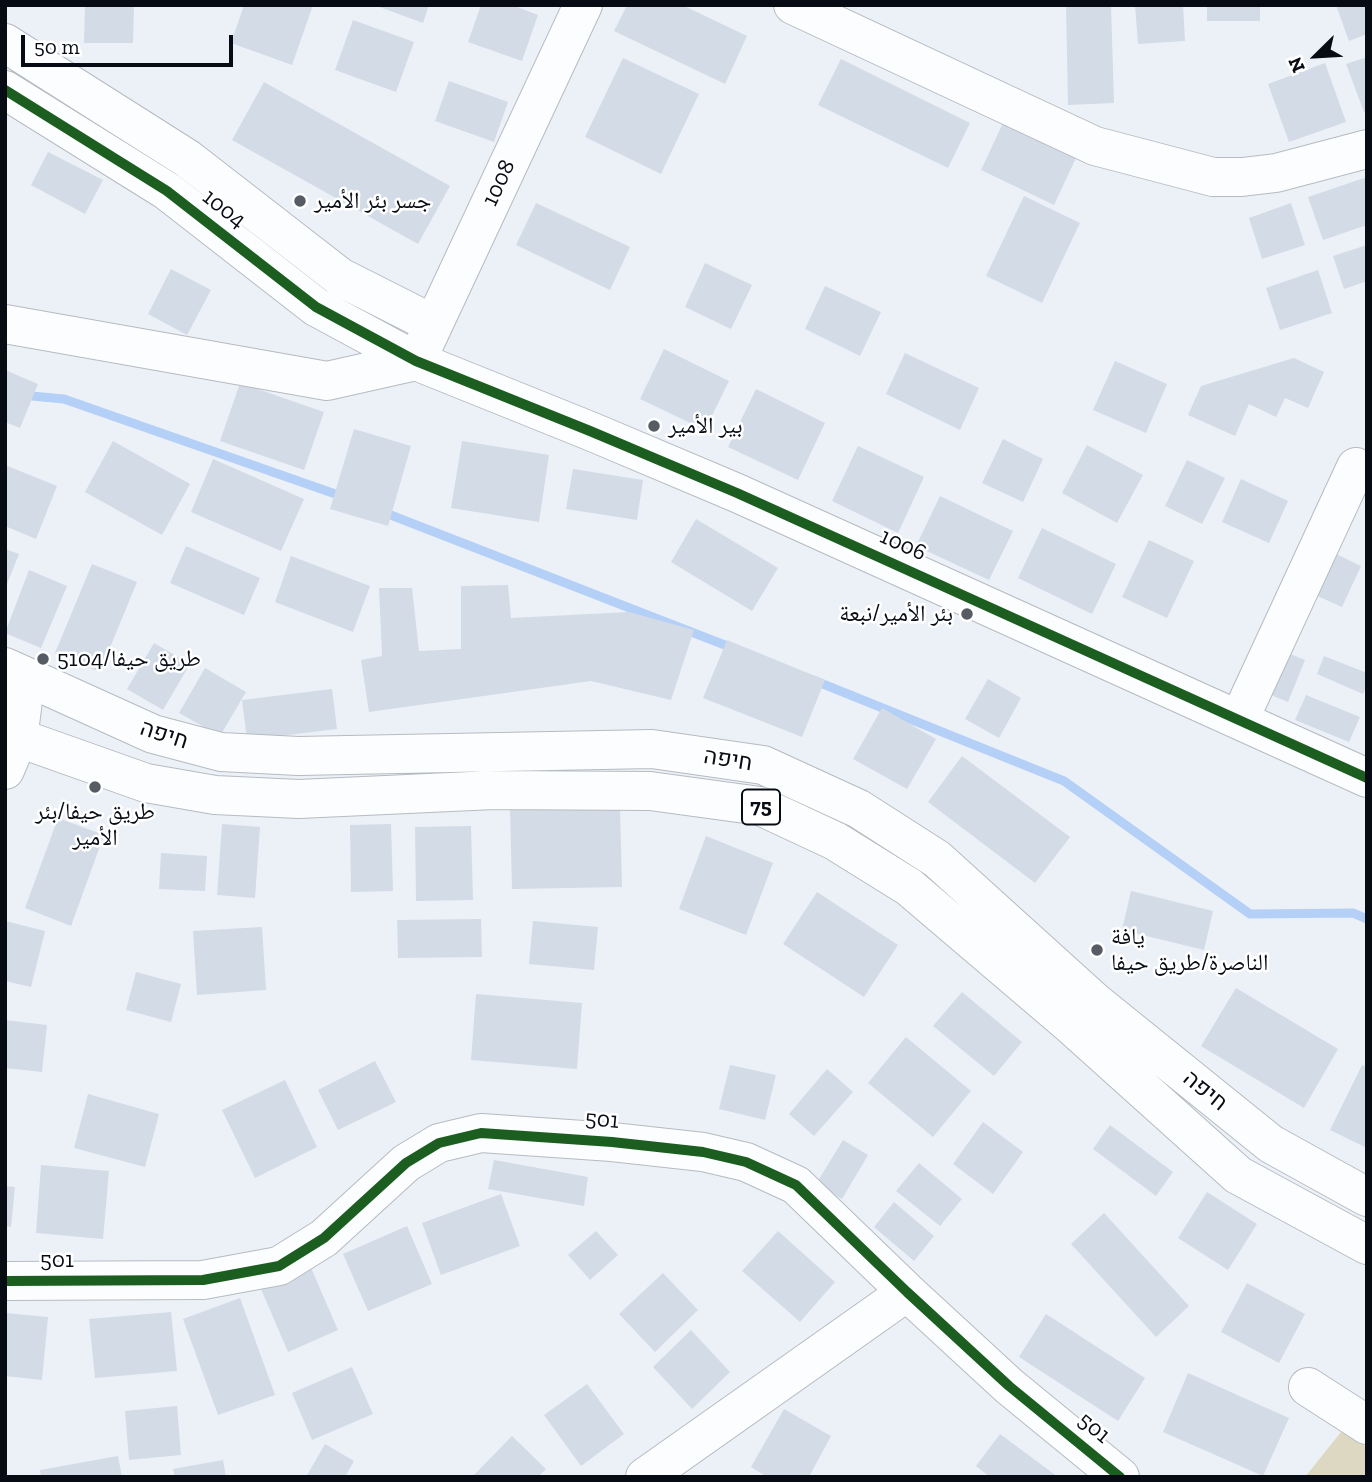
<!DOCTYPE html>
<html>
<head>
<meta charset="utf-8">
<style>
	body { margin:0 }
	#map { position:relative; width:1372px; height:1482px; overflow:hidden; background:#ecf1f8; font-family:"Zilla Slab",serif }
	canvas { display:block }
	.frame { position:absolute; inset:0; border:7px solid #070c14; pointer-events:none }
	.north { position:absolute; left:1281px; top:21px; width:70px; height:70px; -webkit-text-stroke:5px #fff; paint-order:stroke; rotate:246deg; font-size:19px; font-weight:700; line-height:28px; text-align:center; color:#070c14 }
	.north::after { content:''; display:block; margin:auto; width:24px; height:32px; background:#070c14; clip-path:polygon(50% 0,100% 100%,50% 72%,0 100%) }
	.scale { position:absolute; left:21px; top:35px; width:212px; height:32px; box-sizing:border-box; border:4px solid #070c14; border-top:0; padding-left:9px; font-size:21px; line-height:24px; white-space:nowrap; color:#070c14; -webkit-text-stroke:5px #fff; paint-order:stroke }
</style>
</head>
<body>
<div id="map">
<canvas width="1372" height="1482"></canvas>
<div class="frame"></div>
<div class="north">N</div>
<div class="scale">50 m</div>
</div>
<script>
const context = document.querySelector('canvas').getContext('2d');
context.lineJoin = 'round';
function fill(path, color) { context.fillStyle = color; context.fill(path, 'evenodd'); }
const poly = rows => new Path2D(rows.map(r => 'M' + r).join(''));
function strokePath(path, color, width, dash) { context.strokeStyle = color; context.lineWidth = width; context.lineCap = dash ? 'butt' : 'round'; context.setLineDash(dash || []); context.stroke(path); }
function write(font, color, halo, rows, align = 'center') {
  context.font = font + ' "Zilla Slab","Noto Naskh Arabic",Heebo,serif'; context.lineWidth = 5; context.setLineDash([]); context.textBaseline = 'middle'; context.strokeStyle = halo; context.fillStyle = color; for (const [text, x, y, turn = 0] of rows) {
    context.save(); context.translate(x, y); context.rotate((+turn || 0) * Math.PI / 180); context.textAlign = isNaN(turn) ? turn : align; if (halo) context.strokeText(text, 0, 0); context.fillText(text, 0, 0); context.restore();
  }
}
fill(poly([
	[1341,1432,1367,1447,1367,1477,1305,1477]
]), '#ddd8c1');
strokePath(poly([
	[21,395,64,399,344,497],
	[383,512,735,649],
	[813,680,1064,781,1250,914,1353,913,1367,919]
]), '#b5d0f6', 9);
fill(poly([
	[85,5,134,5,133,43,84,43],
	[244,5,313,5,292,65,231,43],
	[374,5,429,5,423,23],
	[481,5,512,5,538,15,522,61,468,42],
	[627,5,682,5,747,36,725,84,614,31],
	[1066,5,1111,5,1114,103,1068,105],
	[1135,5,1183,5,1185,41,1138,44],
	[1207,5,1260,5,1260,21,1207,21],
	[1336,5,1367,5,1367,34,1349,41],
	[353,20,414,42,396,92,335,70],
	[1367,57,1367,111,1364,112,1346,64],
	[623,58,699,94,661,174,585,137],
	[841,59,970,123,948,168,818,105],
	[1325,63,1346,122,1289,142,1268,84],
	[449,81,508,102,494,142,435,121],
	[264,82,450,186,418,244,232,140],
	[1003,123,1076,158,1054,205,981,170],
	[48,152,103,180,85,214,31,185],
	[1367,177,1367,225,1323,240,1308,197],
	[1024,196,1080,223,1042,303,986,276],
	[536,203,630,247,610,290,516,245],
	[1291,203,1305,245,1262,259,1249,218],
	[1367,245,1367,281,1344,289,1333,256],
	[705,263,752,285,731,329,685,307],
	[171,269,211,290,187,335,148,314],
	[1318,270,1332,313,1280,330,1266,288],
	[825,286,881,312,860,356,805,329],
	[664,349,729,381,705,430,640,399],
	[905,353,979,388,960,430,886,394],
	[1294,358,1324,372,1308,408,1285,398,1276,417,1249,404,1235,436,1188,415,1201,386],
	[1115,361,1167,384,1146,433,1093,410],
	[5,370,38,384,20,428,5,422],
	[240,383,324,412,304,470,220,441],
	[756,389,825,423,798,480,728,447],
	[354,429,411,446,388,526,330,509],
	[1003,439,1043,459,1023,502,982,483],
	[113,441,190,484,162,535,85,492],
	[462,441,549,455,539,522,451,508],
	[1087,445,1143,475,1117,523,1062,493],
	[858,446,924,477,898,533,832,501],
	[213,459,304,499,281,551,191,512],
	[1187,460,1225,478,1202,524,1165,506],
	[5,465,57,486,36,539,5,526],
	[573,469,643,480,637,520,566,509],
	[1241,479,1288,501,1269,543,1222,522],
	[940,496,1013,531,989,580,916,546],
	[696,519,778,568,752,611,671,562],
	[1042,528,1116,564,1092,614,1018,578],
	[1149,540,1194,561,1167,618,1122,597],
	[186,546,260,578,244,615,170,583],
	[5,549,19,554,5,589],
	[1332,552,1361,566,1342,607,1313,594],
	[291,556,370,586,353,632,275,602],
	[92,564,137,582,100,672,55,653],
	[29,570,67,586,41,648,5,633],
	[508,585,511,618,629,612,694,630,671,700,591,681,369,712,361,660,382,656,379,588,412,588,419,651,461,649,461,586],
	[727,640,825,680,802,737,703,698],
	[154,643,190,664,163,710,127,689],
	[1278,649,1305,660,1288,702,1261,691],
	[1324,656,1367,673,1367,685,1363,694,1317,674],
	[205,668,246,692,220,736,179,713],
	[988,679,1021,698,999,738,965,719],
	[332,689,337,729,247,740,242,700],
	[1306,695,1360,717,1349,742,1295,720],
	[882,708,936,739,907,789,853,759],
	[962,756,1070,837,1035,883,928,802],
	[620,807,622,887,512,889,510,808],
	[58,818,104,835,71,926,25,908],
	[222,824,260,827,255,898,217,895],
	[391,824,393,891,351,892,350,825],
	[471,826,473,900,416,901,415,827],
	[706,836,773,863,746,935,679,909],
	[161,853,207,856,205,891,159,889],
	[1131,891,1213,911,1204,950,1122,930],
	[817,892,898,945,864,997,783,944],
	[481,919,482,957,398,958,397,920],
	[5,921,45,931,31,987,5,981],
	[533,921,598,927,594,970,529,964],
	[262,927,266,990,197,995,193,931],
	[136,972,181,984,171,1022,126,1010],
	[1236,988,1338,1049,1304,1108,1201,1046],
	[962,992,1022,1042,994,1076,933,1026],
	[476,994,582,1003,577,1069,471,1060],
	[5,1020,47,1025,42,1072,5,1068],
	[906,1037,971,1091,933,1137,868,1083],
	[375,1061,396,1102,338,1130,318,1090],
	[730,1065,776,1075,765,1120,719,1109],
	[1362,1065,1367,1067,1367,1148,1330,1130],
	[827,1069,853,1092,814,1136,789,1114],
	[285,1080,317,1147,255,1178,222,1110],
	[88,1094,159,1114,145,1167,74,1148],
	[983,1122,1023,1152,993,1194,953,1164],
	[1110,1125,1173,1172,1156,1196,1093,1149],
	[843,1140,868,1155,842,1199,816,1184],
	[494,1160,588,1177,584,1206,488,1189],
	[919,1163,962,1199,940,1226,896,1191],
	[41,1165,109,1171,103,1239,36,1233],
	[5,1186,15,1187,11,1227,5,1226],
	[1207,1192,1257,1224,1228,1270,1178,1238],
	[501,1194,520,1246,441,1275,422,1223],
	[894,1202,934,1236,914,1261,874,1227],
	[1104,1213,1189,1306,1156,1337,1071,1244],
	[407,1226,432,1284,368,1311,343,1254],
	[596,1231,618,1255,590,1280,568,1255],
	[778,1231,835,1282,800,1322,742,1271],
	[311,1268,338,1330,288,1352,261,1289],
	[663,1273,698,1310,655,1352,619,1314],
	[1247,1283,1305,1314,1279,1363,1221,1332],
	[240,1298,275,1395,218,1415,183,1319],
	[171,1312,177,1371,95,1378,89,1319],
	[5,1313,48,1317,42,1380,5,1376],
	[1046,1314,1145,1378,1118,1421,1019,1357],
	[691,1330,730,1372,692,1409,653,1367],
	[352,1367,373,1414,312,1440,292,1393],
	[1188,1373,1289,1418,1263,1476,1163,1432],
	[587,1384,624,1434,581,1466,544,1415],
	[177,1406,181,1455,129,1460,125,1411],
	[784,1409,831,1436,809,1477,767,1477,751,1467],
	[1000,1434,1058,1477,990,1477,976,1466],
	[512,1436,546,1469,538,1477,472,1477],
	[325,1444,354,1461,345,1477,306,1477],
	[118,1456,122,1477,41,1477,40,1470],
	[223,1460,226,1477,175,1477,173,1469]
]), '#d3dbe6');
const minor = poly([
	[793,5,1095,146,1213,177,1242,177,1276,173,1367,149],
	[5,43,188,159,340,277,433,324],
	[5,90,167,191,316,307,416,361,590,431,737,493,1367,778],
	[5,324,327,381,416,361],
	[423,347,583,5],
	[1239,720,1356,467],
	[5,770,18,739,26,678],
	[5,1281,203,1280,279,1266,324,1238,406,1163,439,1143,481,1133,612,1142,703,1152,746,1162,796,1185,907,1292,1009,1386,1120,1477],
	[1308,1387,1367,1425],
	[645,1477,907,1292]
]);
const highway = poly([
	[5,667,153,734,221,752,298,756,652,749,763,765,859,809,937,859,1095,1002,1271,1144,1367,1197],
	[5,733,146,783,215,795,299,799,494,790,650,791,760,806,835,841,909,887,1071,1025,1238,1175,1367,1245]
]);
strokePath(minor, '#b6bbc2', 40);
strokePath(highway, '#b6bbc2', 40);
strokePath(minor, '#fcfdfe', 38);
strokePath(highway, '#fcfdfe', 38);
strokePath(poly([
	[5,90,167,191,316,307,416,361,590,431,737,493,1367,778],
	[5,1281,203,1280,279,1266,324,1238,406,1163,439,1143,481,1133,612,1142,703,1152,746,1162,796,1185,907,1292,1009,1386,1120,1477]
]), '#1b5e20', 10);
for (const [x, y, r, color] of [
	[300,201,7,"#575c64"],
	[654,426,7,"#575c64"],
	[967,614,7,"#575c64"],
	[43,659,7,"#575c64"],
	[95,787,7,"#575c64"],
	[1097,950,7,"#575c64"]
]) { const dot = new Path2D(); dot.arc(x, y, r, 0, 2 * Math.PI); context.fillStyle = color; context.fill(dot); strokePath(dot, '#fff', 2.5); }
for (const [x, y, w] of [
	[761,807,38]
]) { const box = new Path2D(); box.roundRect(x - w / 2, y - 17.5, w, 35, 5); context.fillStyle = '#fff'; context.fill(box); strokePath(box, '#070c14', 2); }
write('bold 21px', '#070c14', null, [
	["75",761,807]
]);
write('23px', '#070c14', '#fff', [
	["1008",499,183,-65],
	["1004",224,209,38],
	["1006",903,545,24],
	["חיפה",164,735,18],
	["חיפה",728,760,9],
	["חיפה",1205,1091,39],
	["501",602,1120,5],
	["501",57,1260],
	["501",1094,1428,40]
]);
write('23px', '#070c14', '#fff', [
	["جسر بئر الأمير",314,201],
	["بير الأمير",668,426],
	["بئر الأمير/نبعة",953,614,"right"],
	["طريق حيفا/5104",57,659],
	["طريق حيفا/بئر",95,812,"center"],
	["الأمير",95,838,"center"],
	["يافة",1111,937],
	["الناصرة/طريق حيفا",1111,963]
], 'left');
</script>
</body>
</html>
